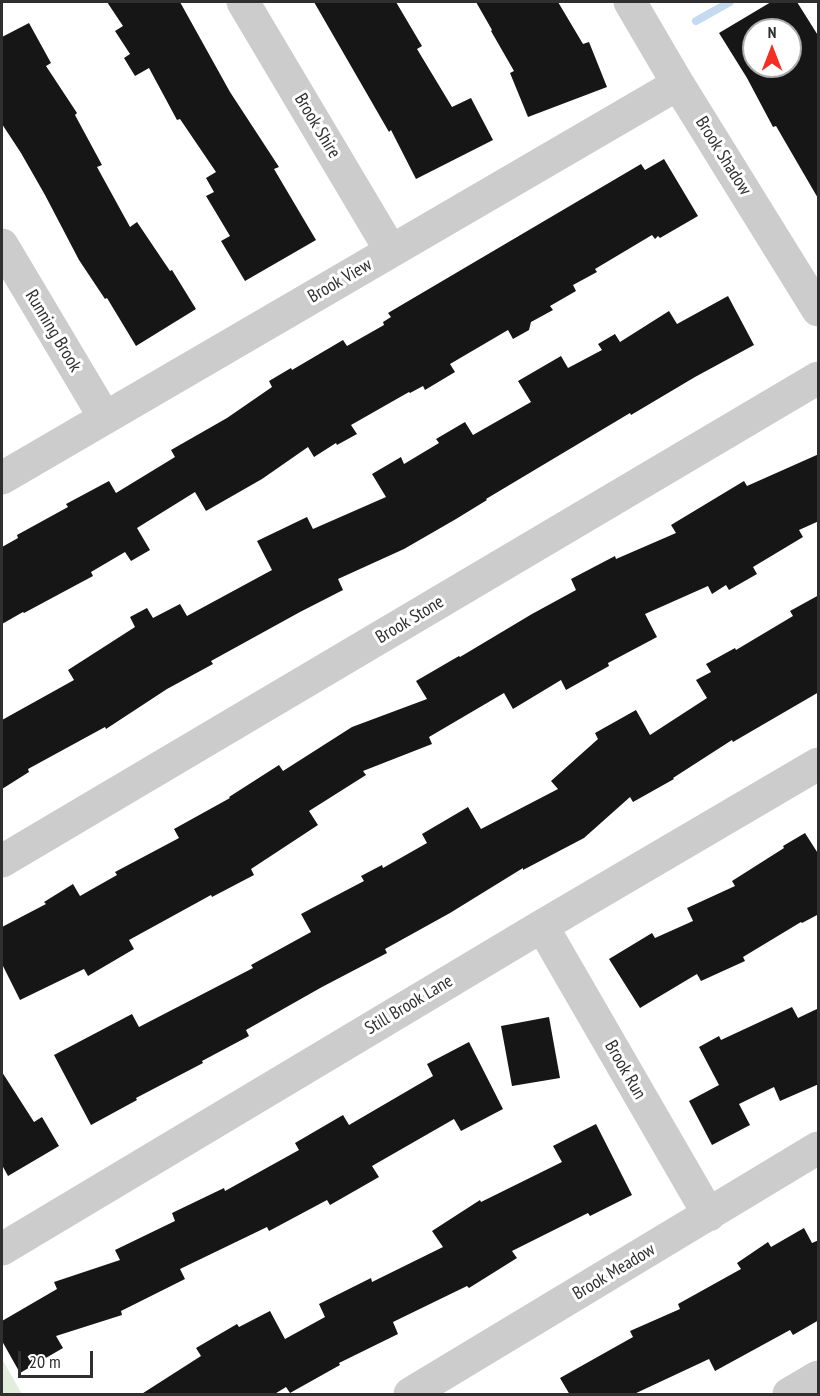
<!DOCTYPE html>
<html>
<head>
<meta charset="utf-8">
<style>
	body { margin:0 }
	#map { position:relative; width:820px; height:1396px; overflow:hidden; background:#fff; font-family:"PT Sans Narrow",sans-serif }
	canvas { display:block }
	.frame { position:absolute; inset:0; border:3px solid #2f2f2f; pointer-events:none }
	.north { position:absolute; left:742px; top:18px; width:60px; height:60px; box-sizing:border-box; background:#fff; border:2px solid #acacac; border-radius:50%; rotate:0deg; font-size:16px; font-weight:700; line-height:24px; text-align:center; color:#2f2f2f }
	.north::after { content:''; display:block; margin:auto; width:21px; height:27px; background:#f42e22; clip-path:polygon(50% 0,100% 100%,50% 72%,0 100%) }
	.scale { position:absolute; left:18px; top:1351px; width:75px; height:27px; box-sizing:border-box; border:3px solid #2f2f2f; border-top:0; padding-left:8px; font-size:18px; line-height:21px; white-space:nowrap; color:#2f2f2f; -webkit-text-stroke:4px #fff; paint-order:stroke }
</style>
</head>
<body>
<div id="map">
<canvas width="820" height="1396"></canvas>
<div class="frame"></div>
<div class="north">N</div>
<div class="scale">20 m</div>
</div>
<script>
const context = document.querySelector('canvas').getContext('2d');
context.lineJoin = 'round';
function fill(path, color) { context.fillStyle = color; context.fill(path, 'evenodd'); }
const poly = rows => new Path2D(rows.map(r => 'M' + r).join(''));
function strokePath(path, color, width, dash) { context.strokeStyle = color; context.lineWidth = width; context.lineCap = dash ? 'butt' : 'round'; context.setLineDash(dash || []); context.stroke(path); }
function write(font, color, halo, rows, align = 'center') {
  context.font = font + ' "PT Sans Narrow",sans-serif'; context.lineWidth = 6; context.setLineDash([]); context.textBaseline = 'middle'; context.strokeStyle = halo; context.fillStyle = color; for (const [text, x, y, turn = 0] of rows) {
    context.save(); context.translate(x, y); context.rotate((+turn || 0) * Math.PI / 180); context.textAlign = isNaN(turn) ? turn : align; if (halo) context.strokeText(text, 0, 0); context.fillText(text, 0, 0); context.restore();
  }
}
fill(poly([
	[2,1359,22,1394,2,1394]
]), '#e3eddb');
strokePath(poly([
	[696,21,730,2]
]), '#c6daef', 8);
fill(poly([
	[107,2,180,2,230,92,279,167,274,169,316,240,245,281,221,241,230,236,206,196,214,192,206,178,216,172,180,119,177,120,149,68,135,76,124,58,130,54,115,31,123,26],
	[314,2,396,2,422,46,417,49,452,107,471,98,493,140,416,179,391,130,389,132],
	[476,2,558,2,583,44,589,42,607,87,528,117,510,73,514,71,491,31,492,30],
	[771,2,797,2,819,37,819,200,776,126,773,127,747,78,719,33],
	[754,30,790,30,790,66,754,66],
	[29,23,51,63,46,66,77,113,75,115,102,165,97,167,130,227,137,222,170,271,172,270,196,309,136,346,107,298,105,299,79,260,45,195,21,153,2,124,2,37],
	[664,159,698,216,660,238,658,236,655,239,652,235,595,269,597,272,573,285,576,291,550,306,553,310,531,322,529,330,513,339,508,330,450,364,455,372,425,390,423,386,410,393,409,392,351,425,357,434,337,445,336,443,314,457,308,447,262,479,206,511,195,492,137,528,150,550,131,561,125,552,91,572,93,576,24,613,23,612,2,624,2,547,18,538,17,535,68,507,66,504,109,481,116,493,175,457,171,450,227,418,272,387,269,381,291,368,292,370,343,340,347,346,384,325,383,322,391,317,388,313,641,164,645,170],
	[728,296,754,345,695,377,631,415,630,413,486,499,487,500,456,519,404,549,338,579,343,590,300,612,211,661,213,664,167,689,106,729,105,727,28,769,29,772,2,789,2,720,74,680,68,670,135,627,130,617,147,608,153,618,180,604,187,616,272,570,257,541,307,517,313,529,386,497,372,474,401,457,404,464,439,443,436,439,465,422,473,435,531,402,518,381,561,356,568,368,602,350,598,344,615,334,620,342,669,311,677,324],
	[819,454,819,521,799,530,803,537,753,567,757,574,729,590,726,585,712,594,708,586,645,614,657,637,608,663,609,666,566,690,561,680,513,709,504,693,429,737,432,744,363,771,366,775,309,811,318,825,251,869,254,875,212,897,211,895,129,940,134,949,88,976,84,969,20,1000,2,964,2,927,46,904,44,902,73,884,80,896,117,875,115,872,179,838,174,829,230,798,229,797,279,765,283,771,352,727,427,699,416,681,459,656,460,657,532,614,576,590,571,579,615,556,616,559,676,533,671,525,744,481,747,486],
	[819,595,819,692,733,742,732,740,673,778,674,779,633,802,630,797,584,838,523,870,523,868,450,913,385,949,387,953,322,987,246,1030,249,1036,202,1061,203,1063,136,1098,137,1100,91,1125,54,1055,132,1014,139,1027,253,968,251,965,311,932,301,914,364,881,361,876,382,865,383,868,427,843,422,834,468,807,481,829,558,789,551,781,598,739,595,733,636,710,650,735,707,698,696,680,711,672,706,664,735,648,736,650,793,616,790,611],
	[805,833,819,855,819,914,802,923,801,922,743,957,745,961,701,981,697,974,640,1008,609,959,652,933,655,938,693,921,687,908,735,886,732,881,784,848,783,846],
	[792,1007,798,1018,819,1008,819,1084,780,1101,774,1087,739,1104,750,1125,712,1145,689,1101,719,1085,699,1047,719,1036,721,1040],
	[549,1017,560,1078,512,1086,501,1026],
	[469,1042,503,1109,461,1131,454,1119,372,1166,379,1177,330,1205,327,1200,269,1231,267,1227,180,1269,185,1279,121,1311,122,1315,56,1336,63,1348,20,1373,2,1341,2,1321,57,1289,54,1282,120,1260,115,1250,175,1221,172,1213,224,1188,225,1191,299,1150,295,1143,343,1115,349,1125,433,1076,427,1064],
	[2,1072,34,1122,42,1117,59,1146,8,1176,2,1165],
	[596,1124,632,1195,590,1216,588,1213,512,1251,517,1258,469,1288,467,1286,393,1322,398,1334,339,1363,340,1365,290,1393,286,1387,273,1395,140,1395,201,1356,196,1348,237,1324,239,1327,270,1311,285,1339,325,1317,319,1304,371,1278,372,1282,443,1247,432,1231,480,1200,481,1202,562,1162,553,1146],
	[804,1228,812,1243,819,1240,819,1320,793,1335,790,1330,715,1371,709,1359,632,1395,570,1395,560,1378,633,1337,630,1331,680,1309,678,1304,741,1269,737,1263,768,1242,771,1247]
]), '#161616');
strokePath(poly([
	[243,2,391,251],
	[630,2,678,84,818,310],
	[2,245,105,418],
	[2,478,678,84],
	[2,861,818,378],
	[542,926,709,1215],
	[2,1249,542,926,818,764],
	[410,1394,818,1148],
	[789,1394,818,1377]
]), '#ccc', 33);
write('18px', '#2f2f2f', '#fff', [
	["Brook Shire",317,126,59],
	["Brook Shadow",723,156,58],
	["Brook View",340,281,-30],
	["Running Brook",53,331,59],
	["Brook Stone",410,620,-31],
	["Still Brook Lane",409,1005,-31],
	["Brook Run",625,1070,60],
	["Brook Meadow",614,1272,-31]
]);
</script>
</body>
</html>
